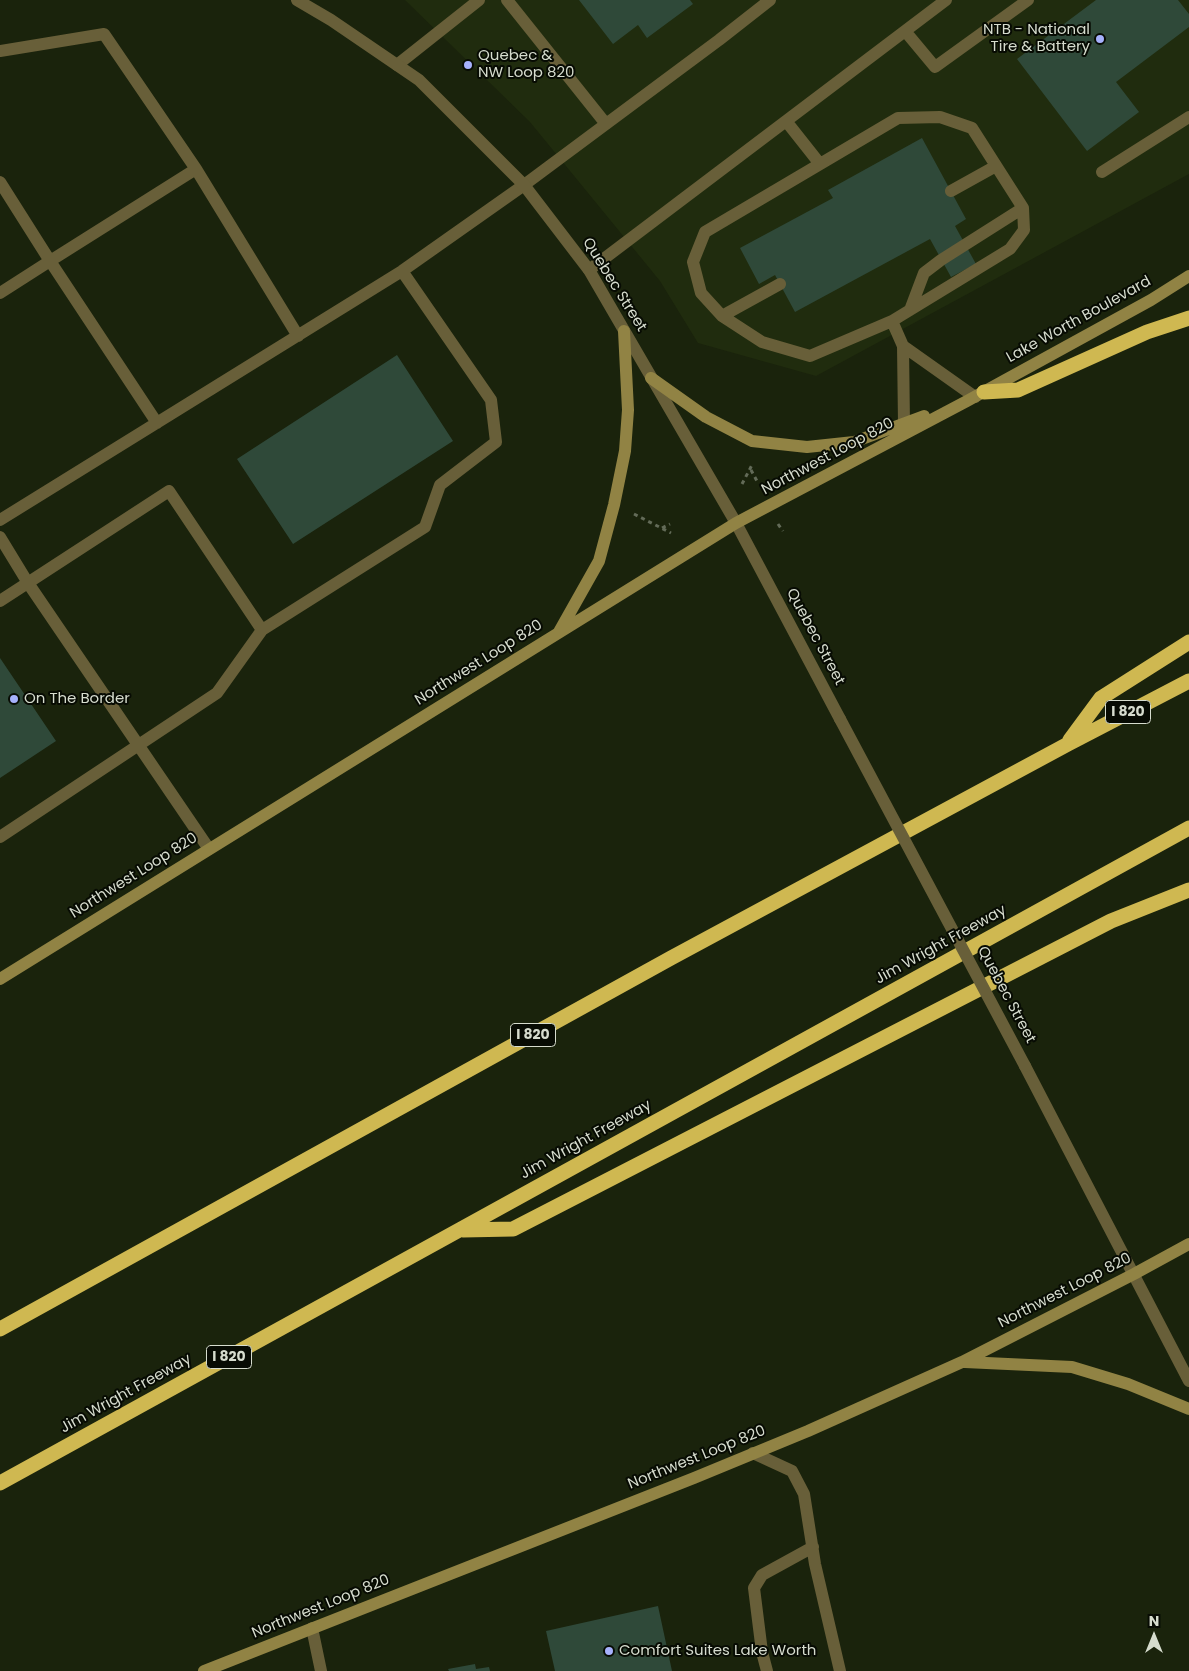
<!DOCTYPE html>
<html>
<head>
<meta charset="utf-8">
<style>
	body { margin:0 }
	#map { position:relative; width:1189px; height:1671px; overflow:hidden; background:#1a230c; font-family:Poppins,sans-serif }
	canvas { display:block }
	.north { position:absolute; left:1129px; top:1611px; width:50px; height:50px; -webkit-text-stroke:4px #070b03; paint-order:stroke; rotate:0deg; font-size:14px; font-weight:700; line-height:20px; text-align:center; color:#d6dcce }
	.north::after { content:''; display:block; margin:auto; width:18px; height:22px; background:#d6dcce; clip-path:polygon(50% 0,100% 100%,50% 72%,0 100%) }
</style>
</head>
<body>
<div id="map">
<canvas width="1189" height="1671"></canvas>
<div class="north">N</div>
</div>
<script>
const context = document.querySelector('canvas').getContext('2d');
context.lineJoin = 'round';
function fill(path, color) { context.fillStyle = color; context.fill(path, 'evenodd'); }
const poly = rows => new Path2D(rows.map(r => 'M' + r).join(''));
function strokePath(path, color, width, dash) { context.strokeStyle = color; context.lineWidth = width; context.lineCap = dash ? 'butt' : 'round'; context.setLineDash(dash || []); context.stroke(path); }
function write(font, color, halo, rows, align = 'center') {
  context.font = font + ' Poppins,sans-serif'; context.lineWidth = 4; context.setLineDash([]); context.textBaseline = 'middle'; context.strokeStyle = halo; context.fillStyle = color; for (const [text, x, y, turn = 0] of rows) {
    context.save(); context.translate(x, y); context.rotate((+turn || 0) * Math.PI / 180); context.textAlign = isNaN(turn) ? turn : align; if (halo) context.strokeText(text, 0, 0); context.fillText(text, 0, 0); context.restore();
  }
}
fill(poly([
	[405,0,1189,0,1189,174,816,376,698,343,660,281,530,122]
]), '#202c0e');
fill(poly([
	[579,0,690,0,693,4,647,38,638,25,613,44],
	[1096,0,1178,0,1189,14,1189,27,1116,82,1139,112,1087,151,1017,59],
	[922,138,966,219,955,226,976,264,951,277,930,239,795,312,775,275,759,284,740,248,833,198,828,190],
	[397,355,453,441,293,544,237,459],
	[0,658,56,741,0,778],
	[658,1606,672,1671,555,1671,546,1631],
	[475,1664,476,1669,489,1667,490,1671,449,1671,448,1669]
]), '#2f4939');
strokePath(poly([
	[751,470,758,483],
	[742,484,753,463],
	[634,514,671,533],
	[778,524,783,531],
	[662,528,670,524]
]), '#636b58', 3, [4, 4]);
strokePath(poly([
	[507,0,606,124],
	[905,31,935,67,1028,0],
	[0,51,104,34,196,169],
	[397,65,479,0],
	[786,121,820,164],
	[1102,172,1189,117],
	[0,182,50,261,0,293],
	[951,191,996,166],
	[589,270,946,0],
	[910,310,924,273,941,260,1023,208],
	[722,316,780,284],
	[892,321,810,356,762,342,722,316,701,293,693,262,705,232,898,118,940,117,972,128,1023,208,1024,230,1010,249,892,321,903,346,904,424],
	[903,346,975,397],
	[157,423,50,261,196,169,298,336],
	[0,520,402,271,524,185,719,40,770,0],
	[0,537,28,583,209,849],
	[0,601,169,491,262,630],
	[0,837,217,693,262,630,425,527,440,485,496,442,491,400,402,271],
	[753,1453,792,1471,804,1494,815,1564,840,1671],
	[767,1671,762,1652,754,1588,762,1575,813,1547]
]), '#685f39', 12);
strokePath(poly([
	[312,1628,321,1671]
]), '#685f39', 12);
strokePath(poly([
	[297,0,331,20,419,80,524,185,589,270,736,523,840,719],
	[1025,1066,1189,1381]
]), '#685f39', 12);
strokePath(poly([
	[651,378,706,417,752,441,807,447,854,442,924,416],
	[559,632,599,561,614,505,625,451,628,410,624,331],
	[0,979,736,523,967,401,1151,300,1189,276],
	[965,1362,1072,1367,1128,1384,1189,1409],
	[204,1671,694,1478,808,1431,962,1362,1134,1274,1189,1244]
]), '#918344', 12);
strokePath(poly([
	[984,392,1018,390,1147,332,1189,318],
	[1070,740,1101,698,1189,642],
	[463,1230,513,1229,1111,921,1189,890],
	[0,1329,671,958,1068,744,1189,681],
	[0,1483,1189,828]
]), '#cfb851', 15);
strokePath(poly([
	[840,719,1025,1066]
]), '#685f39', 12);
for (const [x, y, r, color] of [
	[1100,39,5,"#a6b1fc"],
	[468,65,5,"#a6b1fc"],
	[14,699,5,"#a6b1fc"],
	[609,1651,5,"#a6b1fc"]
]) { const dot = new Path2D(); dot.arc(x, y, r, 0, 2 * Math.PI); context.fillStyle = color; context.fill(dot); strokePath(dot, '#070b03', 2); }
for (const [x, y, w] of [
	[1128,712,45],
	[533,1035,45],
	[229,1357,45]
]) { const box = new Path2D(); box.roundRect(x - w / 2, y - 11.5, w, 23, 4); context.fillStyle = '#070b03'; context.fill(box); strokePath(box, '#d6dcce', 1); }
write('bold 14px', '#d6dcce', null, [
	["I 820",1128,712],
	["I 820",533,1035],
	["I 820",229,1357]
]);
write('15px', '#d6dcce', '#070b03', [
	["NTB - National",1090,30,"right"],
	["Tire & Battery",1090,47,"right"],
	["Quebec &",478,56],
	["NW Loop 820",478,73],
	["On The Border",24,699],
	["Comfort Suites Lake Worth",619,1651]
], 'left');
write('15px', '#d6dcce', '#070b03', [
	["Quebec Street",614,285,58],
	["Lake Worth Boulevard",1079,320,-29],
	["Northwest Loop 820",828,457,-28],
	["Quebec Street",815,637,62],
	["Northwest Loop 820",479,663,-32],
	["Northwest Loop 820",134,876,-32],
	["Jim Wright Freeway",941,945,-29],
	["Quebec Street",1006,995,62],
	["Jim Wright Freeway",586,1140,-29],
	["Northwest Loop 820",1065,1291,-27],
	["Jim Wright Freeway",126,1394,-29],
	["Northwest Loop 820",697,1458,-22],
	["Northwest Loop 820",321,1607,-22]
]);
</script>
</body>
</html>
